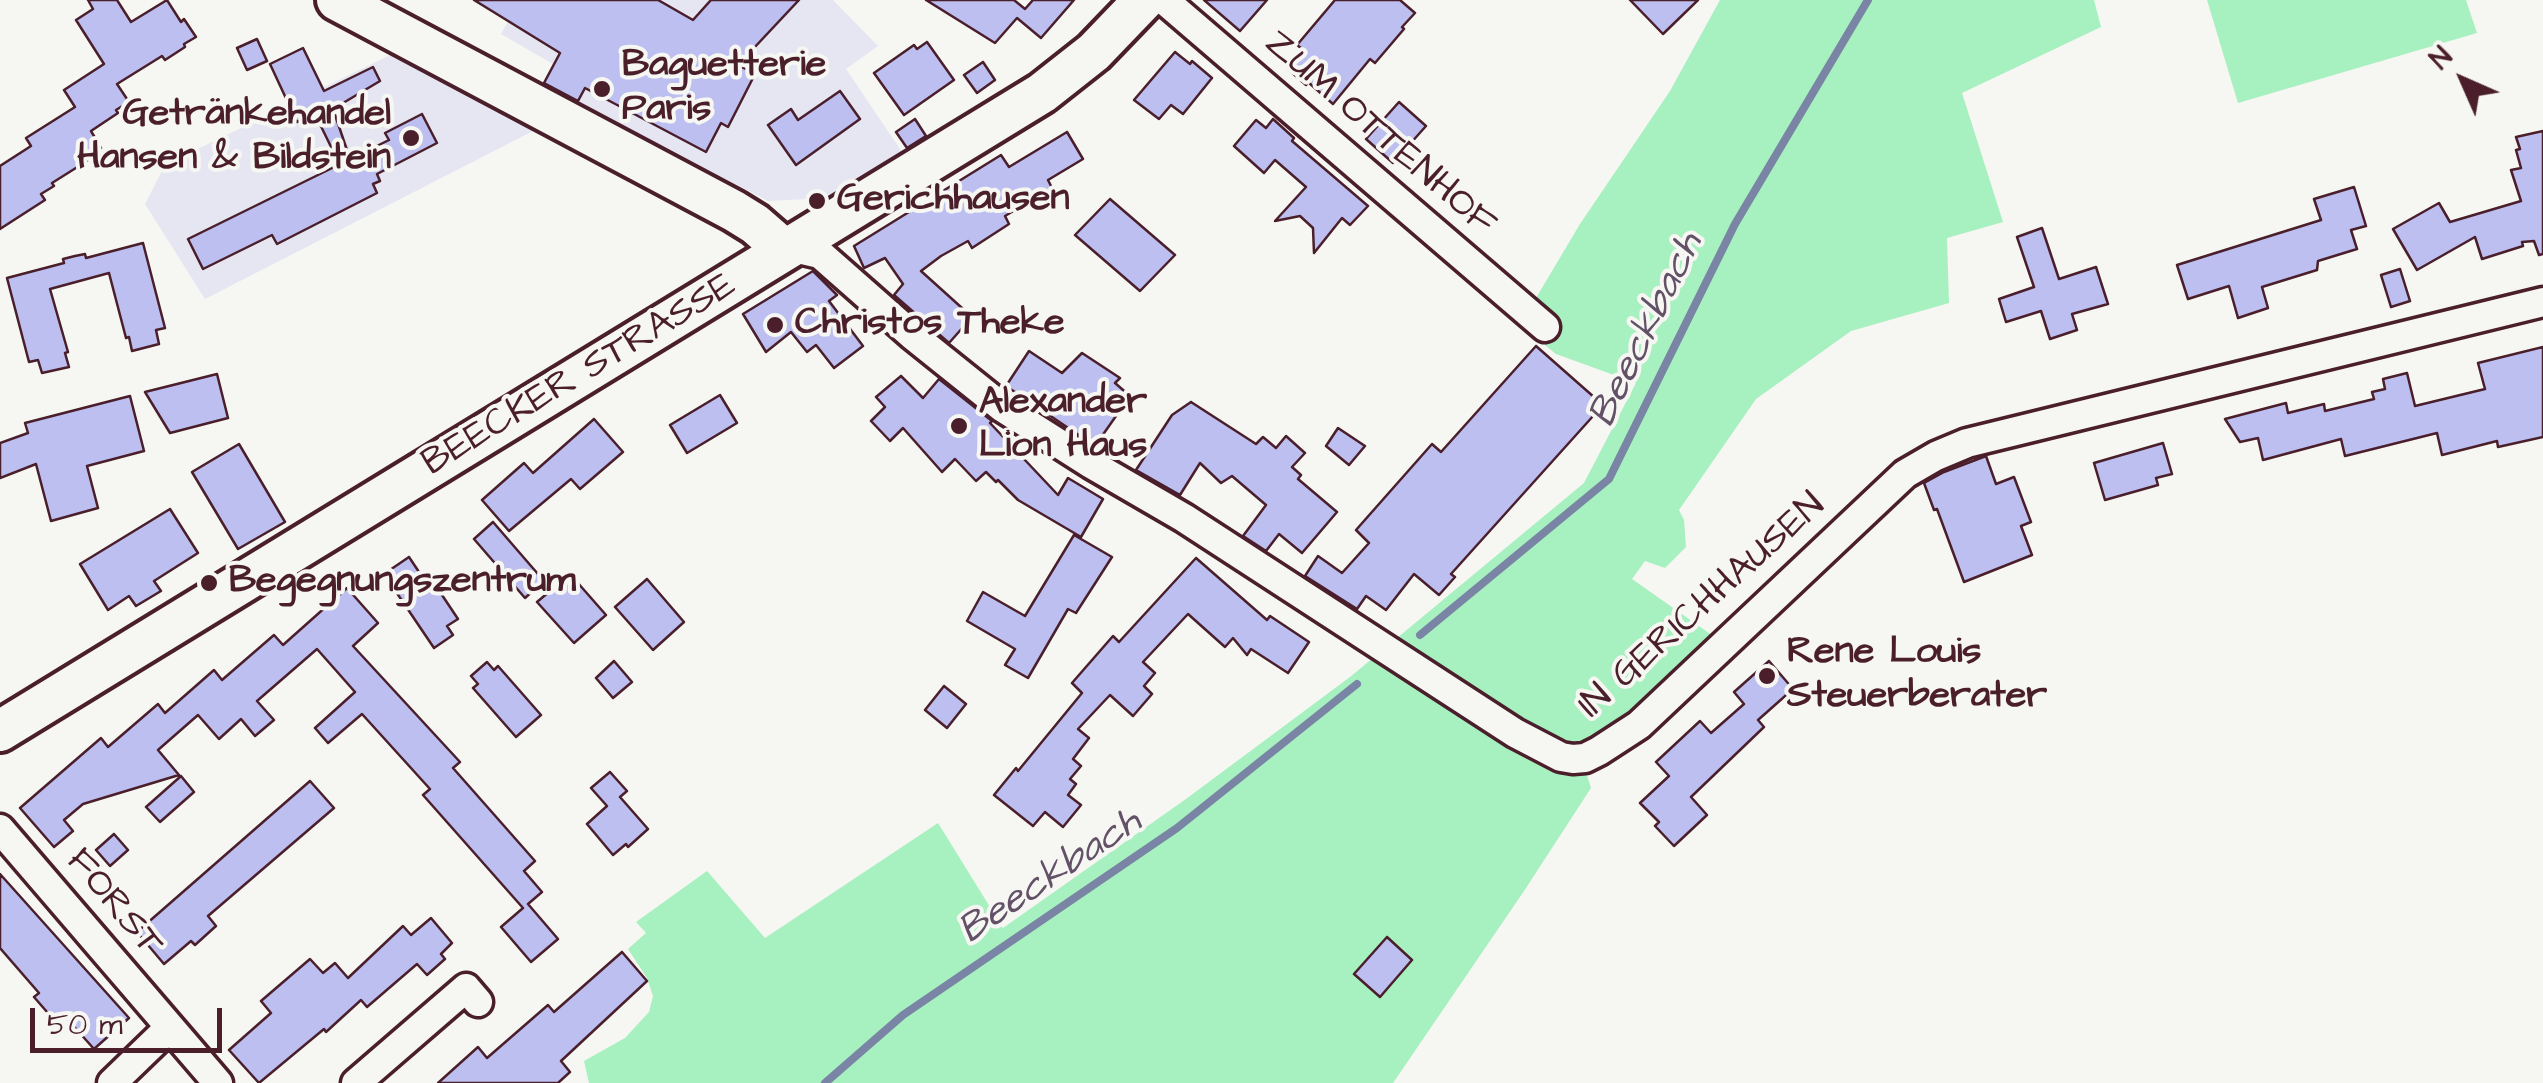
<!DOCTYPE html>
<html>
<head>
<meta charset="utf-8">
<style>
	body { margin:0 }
	#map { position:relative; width:2543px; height:1083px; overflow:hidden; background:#f6f6f2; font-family:"Architects Daughter",sans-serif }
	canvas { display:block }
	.north { position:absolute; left:2413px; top:30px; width:100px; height:100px; -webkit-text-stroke:8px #f6f6f2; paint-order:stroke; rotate:315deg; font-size:28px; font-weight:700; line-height:40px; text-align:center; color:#4a1f2b }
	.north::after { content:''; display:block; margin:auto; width:35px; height:45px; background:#4a1f2b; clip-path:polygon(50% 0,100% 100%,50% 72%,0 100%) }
	.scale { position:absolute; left:30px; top:1008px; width:192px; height:45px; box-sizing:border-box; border:5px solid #4a1f2b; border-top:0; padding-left:12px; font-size:30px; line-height:35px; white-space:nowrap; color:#4a1f2b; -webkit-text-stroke:8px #f6f6f2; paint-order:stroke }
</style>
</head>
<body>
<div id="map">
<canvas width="2543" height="1083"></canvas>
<div class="north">N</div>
<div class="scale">50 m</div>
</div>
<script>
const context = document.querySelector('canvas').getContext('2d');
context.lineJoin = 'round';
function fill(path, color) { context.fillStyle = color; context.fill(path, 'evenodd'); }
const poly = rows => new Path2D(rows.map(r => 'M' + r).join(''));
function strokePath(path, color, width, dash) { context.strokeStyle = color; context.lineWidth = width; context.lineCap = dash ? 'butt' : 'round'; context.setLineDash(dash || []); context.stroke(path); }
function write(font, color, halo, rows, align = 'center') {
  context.font = font + ' "Architects Daughter",sans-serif'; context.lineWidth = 8; context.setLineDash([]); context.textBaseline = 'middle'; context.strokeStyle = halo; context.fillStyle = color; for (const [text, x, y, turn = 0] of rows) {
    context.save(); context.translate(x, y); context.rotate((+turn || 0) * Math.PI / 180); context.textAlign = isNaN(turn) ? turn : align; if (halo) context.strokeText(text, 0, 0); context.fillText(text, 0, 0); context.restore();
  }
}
fill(poly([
	[520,0,833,0,878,46,846,69,902,152,827,198,768,201,543,84,553,64,501,34],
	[390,55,535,130,205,299,145,204,165,165]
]), '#e5e6f1');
fill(poly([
	[1720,0,2094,0,2101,27,1962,93,2003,222,1947,238,1949,303,1851,331,1756,399,1679,510,1684,520,1686,547,1665,568,1645,561,1632,579,1716,638,1623,727,1578,747,1591,788,1524,891,1393,1083,589,1083,584,1061,625,1038,649,1012,653,996,647,978,628,949,646,933,636,922,707,871,765,938,938,823,1003,928,1186,799,1350,677,1584,483,1636,383,1556,354,1520,325,1580,224,1670,91],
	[2207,0,2466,0,2477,33,2238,103]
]), '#a7f0bf');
strokePath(poly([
	[1420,635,1609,479,1735,224,1868,0],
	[825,1083,903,1015,1177,828,1357,684]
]), '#7a84a4', 8);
const building = poly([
	[88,0,117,0,131,22,167,0,181,22,184,19,196,37,184,44,185,47,165,60,162,56,117,84,129,102,116,110,118,113,91,131,101,148,85,158,87,161,52,183,54,186,41,194,45,200,0,229,0,166,31,146,26,138,75,107,64,90,104,64,76,20,93,9,88,0],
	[474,0,658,0,693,20,711,0,799,0,738,65,755,74,728,127,721,123,706,152,585,88,578,101,544,83,560,53,474,0],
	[926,0,1014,0,1025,9,1033,0,1074,0,1041,38,1017,18,995,43,926,0],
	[1204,0,1267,0,1240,31,1204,0],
	[1335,0,1400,0,1415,13,1402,27,1404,29,1375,63,1370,59,1333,104,1308,82,1306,85,1289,70,1305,51,1297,45,1335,0],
	[1630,0,1698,0,1663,34,1630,0],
	[257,39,267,61,247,70,237,48,257,39],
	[927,42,954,80,904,115,874,73,914,45,917,49,927,42],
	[303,48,324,91,373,67,380,81,333,109,347,150,335,155,315,114,297,122,270,64,303,48],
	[1175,52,1190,64,1192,61,1212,78,1183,114,1171,105,1159,119,1134,100,1175,52],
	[983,62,995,80,977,93,964,75,983,62],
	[840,91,860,119,796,165,768,125,791,109,798,120,840,91],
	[1399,102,1426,126,1393,163,1366,139,1399,102],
	[422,114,437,143,377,174,380,181,373,184,377,193,277,244,272,235,203,269,188,239,389,140,385,133,422,114],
	[915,119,926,136,907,148,896,132,915,119],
	[1273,119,1294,138,1292,141,1368,206,1350,225,1342,218,1314,253,1313,228,1300,216,1275,221,1306,187,1275,160,1264,173,1234,146,1256,120,1266,128,1273,119],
	[2543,131,2543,254,2539,255,2534,241,2522,242,2523,246,2482,259,2475,237,2417,270,2393,229,2439,203,2450,222,2521,201,2511,170,2521,168,2516,150,2520,149,2516,137,2543,131],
	[1067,132,1083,159,1048,180,1052,188,1005,216,1009,224,972,248,968,241,941,256,921,271,972,317,949,343,894,295,903,284,885,258,864,268,854,246,1001,155,1009,167,1067,132],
	[2354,187,2366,226,2351,230,2357,249,2318,261,2317,270,2262,287,2268,308,2238,318,2229,286,2188,299,2177,265,2321,220,2314,199,2354,187],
	[1110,199,1175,255,1140,291,1075,235,1110,199],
	[2042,228,2059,279,2096,267,2108,304,2072,314,2077,330,2050,339,2041,311,2006,322,1999,299,2034,287,2017,237,2042,228],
	[143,243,165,328,156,330,159,344,132,351,129,337,126,338,109,273,50,289,68,352,65,353,69,367,42,373,38,360,29,362,7,278,64,263,63,259,75,256,85,254,86,258,143,243],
	[2400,269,2410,301,2391,307,2381,275,2400,269],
	[813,271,837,295,829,301,863,346,834,368,816,345,807,352,791,332,766,352,743,314,813,271],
	[1536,346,1603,405,1451,574,1455,577,1439,595,1414,574,1386,610,1366,596,1357,609,1305,576,1318,556,1342,573,1369,543,1356,530,1432,444,1441,452,1536,346],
	[2543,347,2543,437,2498,447,2497,441,2442,455,2437,433,2345,456,2341,439,2263,460,2258,438,2240,442,2225,419,2286,403,2288,413,2324,404,2325,411,2374,399,2372,392,2385,389,2383,379,2407,373,2415,406,2485,389,2478,363,2543,347],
	[1029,351,1062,373,1082,353,1120,378,1115,383,1130,396,1095,446,1006,386,1029,351],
	[217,374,228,418,170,433,145,392,217,374],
	[901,376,923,398,939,379,992,421,990,423,1058,495,1068,478,1103,499,1081,537,1018,500,998,480,996,482,986,472,976,481,955,459,942,472,903,428,890,441,871,421,885,407,876,397,901,376],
	[720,395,737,423,687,453,670,425,720,395],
	[130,396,144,451,87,466,98,508,51,521,36,464,0,478,0,443,28,433,25,423,130,396],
	[1191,402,1256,444,1263,437,1276,448,1286,436,1305,453,1292,467,1301,475,1298,479,1337,512,1302,553,1279,534,1266,551,1243,536,1266,505,1232,476,1221,483,1200,463,1180,495,1136,470,1172,415,1191,402],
	[594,419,623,452,580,489,571,479,509,531,482,500,524,463,533,473,594,419],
	[1338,428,1365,446,1349,465,1326,446,1338,428],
	[2163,443,2172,474,2156,478,2158,485,2105,500,2094,463,2163,443],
	[239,444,285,522,238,549,192,472,239,444],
	[1986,456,1996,484,2014,477,2031,522,2021,526,2032,555,1964,582,1937,509,1934,510,1924,483,1944,472,1986,456],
	[170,509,198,553,154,581,161,591,136,606,129,596,108,610,80,564,170,509],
	[493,522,544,581,525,598,474,539,493,522],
	[1074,535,1112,557,1076,613,1068,609,1028,678,1005,665,1015,649,967,621,983,592,1025,616,1074,535],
	[409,557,425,581,430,577,458,619,447,626,453,635,434,648,384,574,409,557],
	[1196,558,1267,620,1270,616,1309,642,1288,673,1251,649,1247,655,1233,638,1225,647,1188,614,1143,662,1155,673,1144,686,1152,694,1133,716,1110,695,1078,729,1089,738,1073,759,1081,766,1070,779,1076,784,1068,795,1081,805,1063,827,1045,812,1033,826,994,795,1016,768,1018,771,1082,693,1072,683,1113,636,1119,642,1196,558],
	[570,574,606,615,574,643,537,602,570,574],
	[647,579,684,622,653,650,615,607,647,579],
	[347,588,378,623,353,646,460,762,453,768,535,861,524,871,542,892,528,904,558,939,531,962,501,927,523,908,423,795,430,789,362,714,328,743,315,728,355,692,317,649,257,701,274,720,255,736,241,719,219,739,198,715,158,750,179,775,83,804,64,820,73,831,54,847,20,808,101,738,108,747,158,704,165,713,214,670,222,680,274,635,283,645,347,588],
	[614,661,632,682,613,698,596,678,614,661],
	[1769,661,1793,689,1758,720,1764,727,1691,797,1707,815,1674,846,1655,826,1659,822,1640,803,1669,776,1656,762,1700,721,1711,733,1744,704,1734,692,1769,661],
	[487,662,494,670,498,666,541,715,516,737,473,688,478,684,471,676,487,662],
	[944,686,966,704,947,728,925,710,944,686],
	[610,772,627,791,620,797,648,829,628,847,626,844,613,855,587,824,607,806,591,788,610,772],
	[181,776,194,792,160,822,146,807,181,776],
	[310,781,334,808,208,916,216,926,195,945,191,941,164,964,137,932,310,781],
	[114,834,128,850,110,866,96,850,114,834],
	[0,874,129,1018,94,1049,62,1013,54,1020,34,997,39,993,0,948,0,874],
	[431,918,452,943,441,954,445,959,427,975,417,964,367,1007,361,1000,326,1032,324,1029,259,1083,229,1050,271,1013,261,1001,310,959,323,973,335,963,348,978,403,926,411,935,431,918],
	[1387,937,1412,960,1380,997,1354,974,1387,937],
	[622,952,647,981,561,1061,570,1072,558,1083,438,1083,478,1047,487,1058,548,1005,554,1012,622,952]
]);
fill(building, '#bcbff0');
strokePath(building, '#4a1f2b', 2.5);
const street = poly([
	[1164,0,1545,327],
	[790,247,820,254,912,335,1003,408,1091,464,1184,518,1515,733,1561,757,1573,759,1585,758,1599,751,1639,725,1905,474,1936,456,1967,443,2543,302],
	[0,829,218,1083],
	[112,1083,169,1028],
	[356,1083,466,988,478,1002]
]);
const secondary = poly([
	[337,0,734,211,755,224,778,244,790,247],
	[0,731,1042,93,1094,52,1144,0]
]);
strokePath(street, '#4a1f2b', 35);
strokePath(secondary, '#4a1f2b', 48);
strokePath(street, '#f6f6f2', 28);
strokePath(secondary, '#f6f6f2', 40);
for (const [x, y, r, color] of [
	[602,89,10,"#4a1f2b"],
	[411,138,10,"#4a1f2b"],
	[817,201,10,"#4a1f2b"],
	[775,325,10,"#4a1f2b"],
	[959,426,10,"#4a1f2b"],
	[209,583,10,"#4a1f2b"],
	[1767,676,10,"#4a1f2b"]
]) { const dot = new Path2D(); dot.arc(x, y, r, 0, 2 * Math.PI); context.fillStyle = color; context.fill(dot); strokePath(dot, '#f6f6f2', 4); }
write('bold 38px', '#4a1f2b', '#f6f6f2', [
	["Baguetterie",622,67],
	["Paris",622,111],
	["Getränkehandel",391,116,"right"],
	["Hansen & Bildstein",391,160,"right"],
	["Gerichhausen",837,201],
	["Christos Theke",795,325],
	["Alexander",979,404],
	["Lion Haus",979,448],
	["Begegnungszentrum",229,583],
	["Rene Louis",1787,654],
	["Steuerberater",1787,698]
], 'left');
write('38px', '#4a1f2b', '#f6f6f2', [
	["ZUM OTTENHOF",1379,135,41],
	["BEECKER STRASSE",580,376,-31],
	["IN GERICHHAUSEN",1703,607,-42],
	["FORST",113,904,50]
]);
write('italic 40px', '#625167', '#f6f6f2', [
	["Beeckbach",1648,331,-64],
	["Beeckbach",1051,878,-34]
]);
</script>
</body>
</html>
